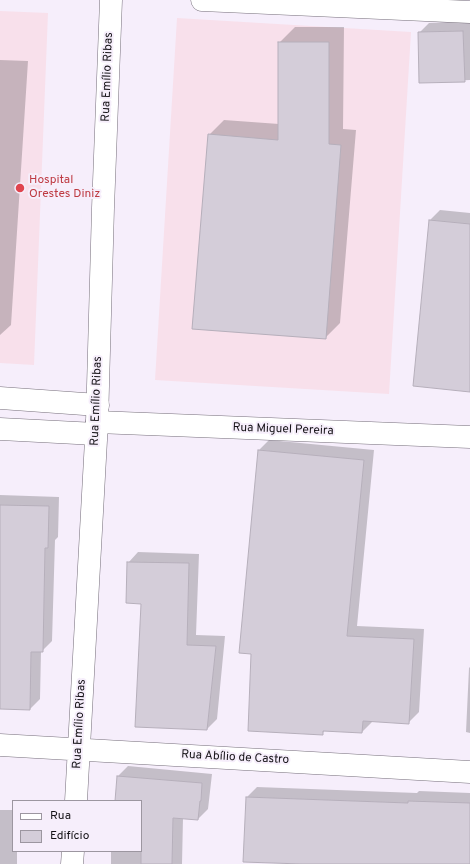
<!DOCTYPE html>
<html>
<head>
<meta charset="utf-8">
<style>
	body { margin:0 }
	#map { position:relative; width:470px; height:864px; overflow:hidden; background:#f6eefb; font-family:Overpass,sans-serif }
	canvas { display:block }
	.legend { position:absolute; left:12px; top:800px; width:130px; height:52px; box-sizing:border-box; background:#f6eefb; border:1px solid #9c96a0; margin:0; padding:5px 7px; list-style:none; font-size:12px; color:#151217 }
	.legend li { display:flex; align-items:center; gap:8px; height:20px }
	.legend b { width:20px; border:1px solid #9c96a0 }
</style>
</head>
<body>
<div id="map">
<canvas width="470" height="864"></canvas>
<ul class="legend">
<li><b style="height:5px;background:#fff"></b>Rua</li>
<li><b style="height:11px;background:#d4cdd9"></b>Edifício</li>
</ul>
</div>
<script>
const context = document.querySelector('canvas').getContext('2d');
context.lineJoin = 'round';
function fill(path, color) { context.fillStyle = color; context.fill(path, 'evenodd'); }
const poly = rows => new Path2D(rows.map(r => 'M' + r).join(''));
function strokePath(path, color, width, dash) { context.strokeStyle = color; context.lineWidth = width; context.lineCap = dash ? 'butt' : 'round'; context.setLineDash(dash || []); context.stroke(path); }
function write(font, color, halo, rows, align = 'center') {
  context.font = font + ' Overpass,sans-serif'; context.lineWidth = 4; context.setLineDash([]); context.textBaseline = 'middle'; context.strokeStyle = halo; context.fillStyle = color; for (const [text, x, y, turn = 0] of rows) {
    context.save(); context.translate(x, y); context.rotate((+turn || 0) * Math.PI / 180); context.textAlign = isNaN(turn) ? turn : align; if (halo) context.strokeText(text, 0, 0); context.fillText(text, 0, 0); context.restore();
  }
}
fill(poly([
	[0,11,48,13,34,365,0,363],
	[177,18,411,32,389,394,155,380]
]), '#f8e0eb');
fill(poly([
	[470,21,470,80,420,82,419,33,429,23],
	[295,27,344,27,343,129,356,130,340,323,325,338,209,135,224,120,279,124,280,42],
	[0,60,28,61,11,325,0,335],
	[440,210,470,213,470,391,430,220],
	[269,440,374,450,357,626,424,629,419,712,409,722,372,721,372,722,362,732,325,730,322,734,259,450],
	[0,495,59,497,58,537,55,540,52,641,42,651,41,651,40,699,30,709,0,708],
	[138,552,199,554,196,635,225,636,217,719,207,729,142,603,128,563],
	[470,667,470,733,466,732,469,668],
	[128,766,212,774,208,809,198,819,183,818,182,864,184,864,111,864,111,851,141,851,141,801,116,801,118,776],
	[257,787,417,793,419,791,470,793,470,864,329,864,244,861,247,797],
	[0,810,13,810,13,851,17,851,17,864,0,864]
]), '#0003');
const building = poly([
	[463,31,465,82,419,83,418,32,463,31],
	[278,42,329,42,329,144,341,145,326,339,192,329,208,134,278,140,278,42],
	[429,220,470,224,470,392,413,386,429,220],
	[258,450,364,460,347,636,414,639,409,724,363,721,362,733,323,731,323,735,248,731,251,654,239,653,258,450],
	[0,505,49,506,48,548,45,548,43,652,31,652,30,710,0,709,0,505],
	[127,562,189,563,187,645,216,646,207,730,135,727,141,604,126,603,127,562],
	[117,776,202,783,201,801,200,801,198,820,173,818,172,864,141,864,141,801,115,801,117,776],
	[246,797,408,803,408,801,470,803,470,864,302,864,243,862,246,797]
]);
fill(building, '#d4cdd9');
strokePath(building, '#b6afbb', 1);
const minor = poly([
	[202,0,470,12],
	[0,398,98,405],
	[0,429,96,434],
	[0,745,470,772],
	[76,801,97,422],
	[72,864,73,851]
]);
const tertiary = poly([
	[111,0,103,208,97,422,470,437]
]);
strokePath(minor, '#766f7b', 23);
strokePath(tertiary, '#766f7b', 23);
strokePath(minor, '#fff', 22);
strokePath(tertiary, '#fff', 22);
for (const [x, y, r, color] of [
	[20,188,5,"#e0444e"]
]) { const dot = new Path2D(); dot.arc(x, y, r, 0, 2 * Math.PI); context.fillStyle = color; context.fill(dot); strokePath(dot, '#f6eefb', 1.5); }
write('12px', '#151217', '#f6eefb', [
	["Rua Emílio Ribas",108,77,-88],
	["Rua Emílio Ribas",97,401,-88],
	["Rua Miguel Pereira",283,430,2],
	["Rua Emílio Ribas",80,724,-87],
	["Rua Abílio de Castro",235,758,3]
]);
write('12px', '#be3a42', '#f6eefb', [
	["Hospital",29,181],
	["Orestes Diniz",29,195]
], 'left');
</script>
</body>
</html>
